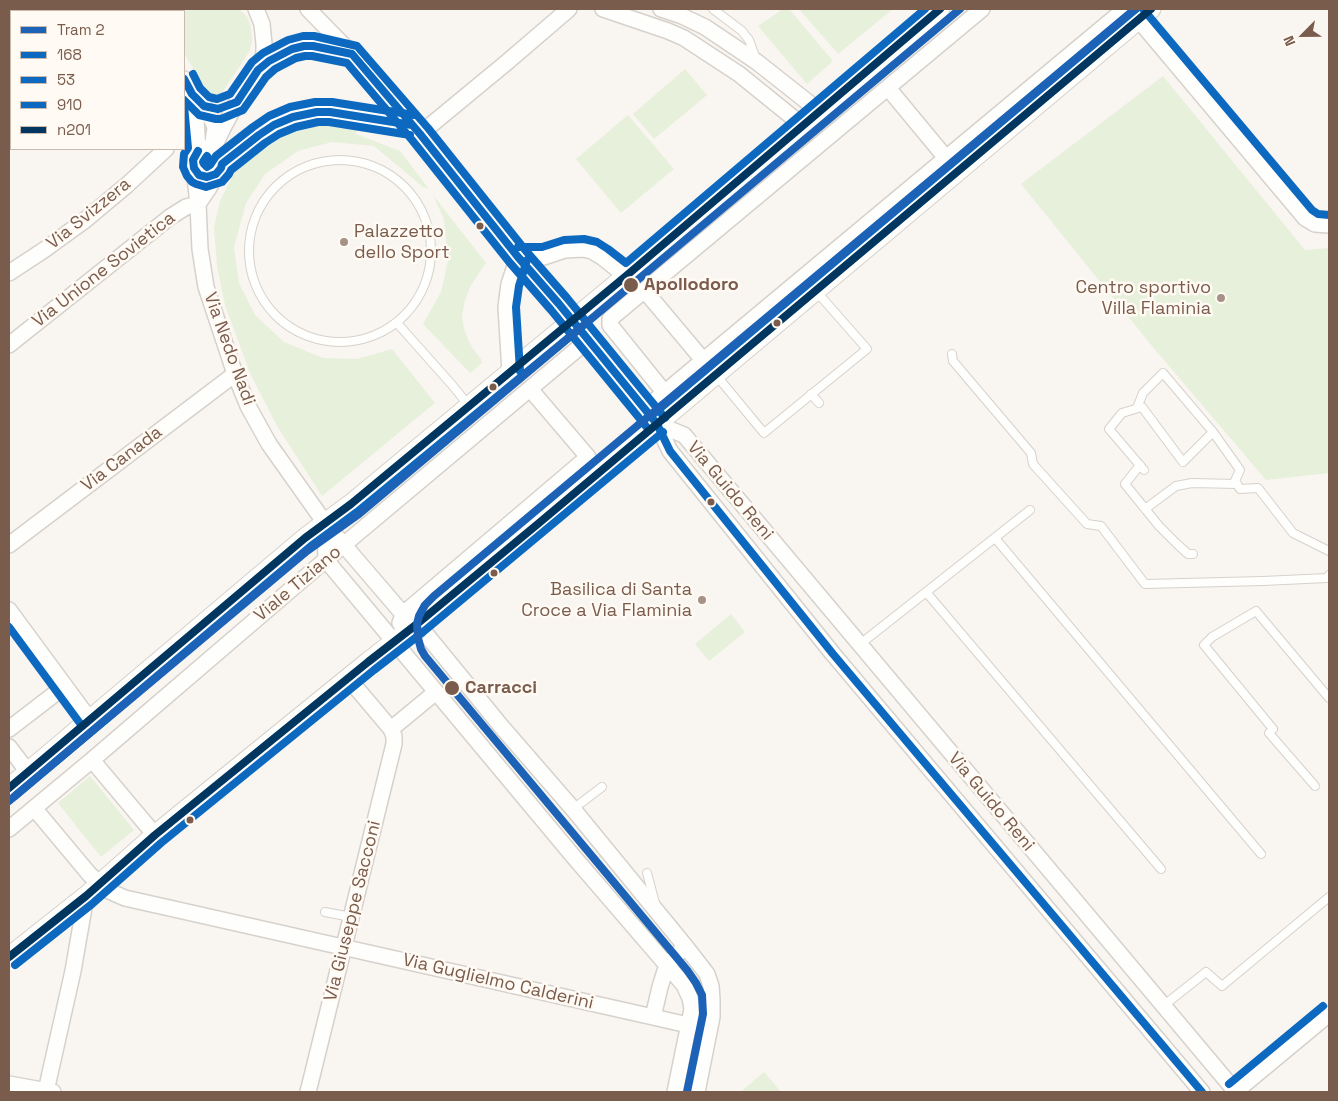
<!DOCTYPE html>
<html>
<head>
<meta charset="utf-8">
<style>
	body { margin:0 }
	#map { position:relative; width:1338px; height:1101px; overflow:hidden; background:#f9f5f0; font-family:"Space Grotesk",sans-serif }
	canvas { display:block }
	.frame { position:absolute; inset:0; border:10px solid #7a5c4d; pointer-events:none }
	.legend { position:absolute; left:10px; top:10px; width:175px; height:140px; box-sizing:border-box; background:#fffaf3; border:1px solid #cabbb1; margin:0; padding:6px 9px; list-style:none; font-size:15px; color:#7a5c4d }
	.legend li { display:flex; align-items:center; gap:10px; height:25px }
	.legend b { width:25px; border:1px solid #cabbb1 }
	.north { position:absolute; left:1278px; top:10px; width:50px; height:50px; -webkit-text-stroke:4px #fffaf3; paint-order:stroke; rotate:247deg; font-size:14px; font-weight:700; line-height:20px; text-align:center; color:#7a5c4d }
	.north::after { content:''; display:block; margin:auto; width:18px; height:22px; background:#7a5c4d; clip-path:polygon(50% 0,100% 100%,50% 72%,0 100%) }
</style>
</head>
<body>
<div id="map">
<canvas width="1338" height="1101"></canvas>
<div class="frame"></div>
<ul class="legend">
<li><b style="height:6px;background:#1c63b7"></b>Tram 2</li>
<li><b style="height:6px;background:#0c69bf"></b>168</li>
<li><b style="height:6px;background:#0c69bf"></b>53</li>
<li><b style="height:6px;background:#0c69bf"></b>910</li>
<li><b style="height:6px;background:#00365f"></b>n201</li>
</ul>
<div class="north">N</div>
</div>
<script>
const context = document.querySelector('canvas').getContext('2d');
context.lineJoin = 'round';
function fill(path, color) { context.fillStyle = color; context.fill(path, 'evenodd'); }
const poly = rows => new Path2D(rows.map(r => 'M' + r).join(''));
function strokePath(path, color, width, dash) { context.strokeStyle = color; context.lineWidth = width; context.lineCap = dash ? 'butt' : 'round'; context.setLineDash(dash || []); context.stroke(path); }
function write(font, color, halo, rows, align = 'center') {
  context.font = font + ' "Space Grotesk",sans-serif'; context.lineWidth = 5; context.setLineDash([]); context.textBaseline = 'middle'; context.strokeStyle = halo; context.fillStyle = color; for (const [text, x, y, turn = 0] of rows) {
    context.save(); context.translate(x, y); context.rotate((+turn || 0) * Math.PI / 180); context.textAlign = isNaN(turn) ? turn : align; if (halo) context.strokeText(text, 0, 0); context.fillText(text, 0, 0); context.restore();
  }
}
fill(poly([
	[158,9,239,9,247,17,251,27,252,41,249,52,220,96,213,98,208,94,184,53,184,11,159,11],
	[783,9,789,9,833,61,807,84,758,26],
	[799,9,893,9,838,54],
	[685,69,707,95,654,139,633,114],
	[1163,76,1305,250,1329,248,1329,473,1266,480,1152,346,1021,184],
	[628,115,674,169,621,213,576,159],
	[327,123,357,129,356,134,400,151,429,189,423,187,374,146,332,142,298,151,265,174,246,203,234,247,239,283,255,315,284,342,323,358,357,359,392,349,435,403,322,496,277,426,250,373,225,305,217,266,214,227,220,201,231,179,245,160,267,142,286,132,305,127],
	[433,195,486,263,471,285,465,300,462,316,464,329,468,339,473,349,481,359,482,363,470,373,423,324,441,292,448,261,444,219],
	[731,614,745,632,709,661,695,644],
	[90,776,134,830,101,857,58,803],
	[764,1072,781,1092,744,1092,742,1091]
]), '#e7f0db');
const service = poly([
	[713,9,742,31,749,40,756,59],
	'249 251a91 91 0 1 1 182 0a91 91 0 1 1-182 0Z',
	[397,323,453,386,469,406],
	[952,354,953,361,1031,453,1033,464,1087,524,1101,526,1145,584,1263,581,1327,578,1329,575],
	[716,375,764,433,867,349,816,291],
	[811,394,819,403],
	[1137,408,1143,393,1163,373,1213,432],
	[1140,465,1125,484,1159,526,1176,543,1188,554,1193,554],
	[1144,470,1109,429,1122,413,1142,407,1183,462,1213,432,1240,470,1235,481,1240,489,1258,488,1293,533,1329,551],
	[1145,509,1176,486,1192,483,1237,484],
	[995,538,1261,854],
	[926,592,1161,869],
	[859,645,1030,510],
	[1315,786,1269,733,1273,729,1204,645,1212,637,1256,611,1329,698],
	[573,809,602,787],
	[647,873,655,903],
	[325,912,351,917],
	[1163,1006,1206,972,1222,986,1329,897]
]);
const minor = poly([
	[143,9,144,11],
	[256,9,262,24,264,44,264,54,258,70],
	[308,9,352,54,420,134,518,257,559,304,657,424,670,451,833,654,1202,1092],
	[603,9,668,31,684,38,739,74,802,125],
	[661,9,682,16,705,27,757,62,819,111],
	[1132,12,1305,218,1315,224,1329,225],
	[184,79,192,94,204,106,214,124,215,129,213,142],
	[888,88,946,158],
	[192,94,196,120,198,151],
	[9,110,11,109],
	[420,134,506,63,569,9],
	[213,149,223,128,237,102,258,70,269,61,292,49,304,46,317,46,352,54],
	[222,164,220,155,217,151,211,148,203,148,198,151,193,160,194,168,199,175,203,177,211,177,219,172,222,164,259,135,274,125,293,117,303,115,317,112,330,112,412,125],
	[194,168,198,204,200,249,206,287,235,374,248,406,269,444,325,523,403,614,417,624,425,633,501,726,573,809,686,947],
	[518,257,544,257,565,250,583,249,592,251,602,257,626,276],
	[9,273,44,250,84,221,127,185,166,149],
	[645,291,703,360],
	[9,345,170,217,186,207,198,204,209,188,216,174],
	[510,372,506,307,509,284,518,257],
	[664,392,610,325,610,319,982,9],
	[645,409,1125,9],
	[657,424,684,435,1236,1092],
	[325,523,326,560,573,856,684,985,690,998,692,1009,675,1092],
	[9,545,235,374],
	[9,610,90,720],
	[400,623,403,614,588,457,530,389],
	[348,678,391,729,436,692],
	[9,729,65,686],
	[9,747,28,772],
	[92,760,155,835],
	[34,808,90,875,109,891,125,898,653,1017],
	[9,829,92,760,316,568,588,340],
	[686,947,707,974,711,986,712,1000,712,1017,699,1023,688,1025,653,1017,660,987,665,971,675,956,686,947],
	[9,1084,53,1092],
	[46,1091,73,971,86,896],
	[308,1092,394,744,394,736,391,729],
	[697,1092,712,1017],
	[1235,1092,1329,1014]
]);
const tertiary = poly([
	[9,788,305,538,351,504,626,276,940,9],
	[9,957,86,896,155,835,368,662,417,624,539,523,1151,9]
]);
const primary = poly([
	[47,11,51,9],
	[104,11,108,9],
	[9,34,11,32],
	[9,68,11,66]
]);
strokePath(service, '#d7d1cb', 10);
strokePath(minor, '#d7d1cb', 18);
strokePath(tertiary, '#d7d1cb', 21);
strokePath(primary, '#dad1cc', 26);
strokePath(service, '#fefefd', 8);
strokePath(minor, '#fefefd', 15);
strokePath(tertiary, '#fefefd', 19);
strokePath(primary, '#f3eee8', 24);
strokePath(poly([
	[184,79,192,94,204,106,218,109,237,102,258,70,269,61,292,49,304,46,313,46,352,54,420,134,518,257,559,304,657,424,670,451,833,654,1202,1092],
	[198,151,193,160,194,168,199,175,207,177,216,174,221,168,222,164,259,135,274,125,293,117,317,112,330,112,412,125]
]), '#0c69bf', 8);
strokePath(poly([
	[184,100,199,115,216,119,221,119,243,110,266,77,275,69,296,58,305,56,312,56,347,63,412,140,510,263,551,310,649,430],
	[184,106,188,148,184,154,183,167,187,176,192,182,196,184,206,187,222,182,229,174,231,170,265,143,279,134,296,127,318,122,329,122,410,135],
	[520,371,516,307,519,286,527,260],
	[9,627,82,726],
	[15,796,311,546,357,512,579,329],
	[15,965,92,904,161,843,374,670,423,632,663,432]
]), '#0c69bf', 8);
strokePath(poly([
	[1143,9,1312,210,1318,214,1329,215],
	[193,74,200,88,209,97,217,99,230,94,252,62,263,53,288,40,303,36,314,36,357,46,428,128,526,251,567,298,665,418],
	[207,156,203,162,204,164,207,167,210,165,216,156,253,127,269,116,290,107,315,102,332,102,414,115],
	[518,247,542,247,564,240,584,239,597,242,608,249,626,263,925,9],
	[651,416,1136,9],
	[1229,1084,1323,1006]
]), '#0c69bf', 8);
strokePath(poly([
	[9,788,305,538,351,504,626,276,940,9],
	[9,957,86,896,155,835,368,662,417,624,539,523,1151,9]
]), '#00365f', 8);
strokePath(poly([
	[9,801,307,551,359,514,960,9],
	[687,1092,703,1014,702,995,696,983,687,970,425,656,421,649,418,638,417,624,419,616,425,605,434,596,1135,9]
]), '#1c63b7', 8);
for (const [x, y, r, color] of [
	[480,226,4.5,"#7a5c4d"],
	[344,242,5,"#a69286"],
	[631,285,8,"#7a5c4d"],
	[1221,298,5,"#a69286"],
	[777,323,4.5,"#7a5c4d"],
	[493,387,4.5,"#7a5c4d"],
	[711,502,4.5,"#7a5c4d"],
	[494,573,4.5,"#7a5c4d"],
	[702,600,5,"#a69286"],
	[452,688,8,"#7a5c4d"],
	[190,820,4.5,"#7a5c4d"]
]) { const dot = new Path2D(); dot.arc(x, y, r, 0, 2 * Math.PI); context.fillStyle = color; context.fill(dot); strokePath(dot, '#fffaf3', 2); }
write('18px', '#7a5c4d', '#fffaf3', [
	["Via Svizzera",89,214,-39],
	["Via Unione Sovietica",104,270,-38],
	["Via Nedo Nadi",229,349,70],
	["Via Canada",122,459,-37],
	["Via Guido Reni",730,491,50],
	["Viale Tiziano",298,584,-40],
	["Via Guido Reni",991,802,50],
	["Via Giuseppe Sacconi",353,911,-76],
	["Via Guglielmo Calderini",498,982,13]
]);
write('18px', '#7a5c4d', '#fffaf3', [
	["Palazzetto",354,232,"left"],
	["dello Sport",354,253,"left"],
	["Centro sportivo",1211,288],
	["Villa Flaminia",1211,309],
	["Basilica di Santa",692,590],
	["Croce a Via Flaminia",692,611]
], 'right');
write('bold 18px', '#7a5c4d', '#fffaf3', [
	["Apollodoro",644,285],
	["Carracci",465,688]
], 'left');
</script>
</body>
</html>
